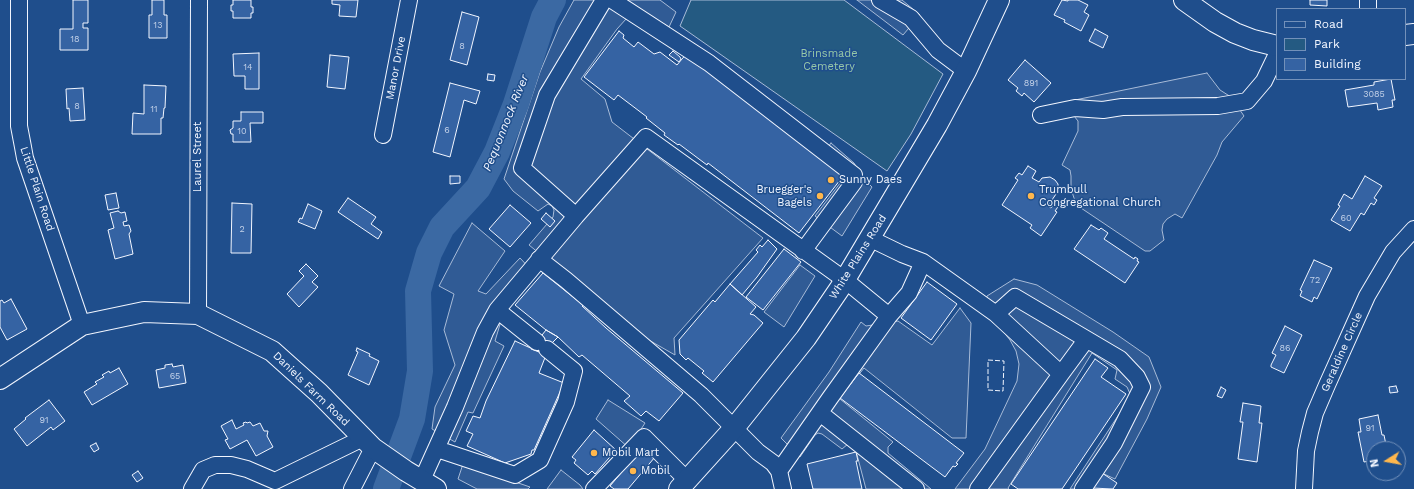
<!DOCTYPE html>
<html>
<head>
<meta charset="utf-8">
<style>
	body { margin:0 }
	#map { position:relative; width:1414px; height:489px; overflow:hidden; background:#1f4e8c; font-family:"Work Sans",sans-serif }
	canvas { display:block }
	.legend { position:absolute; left:1276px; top:8px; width:130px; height:72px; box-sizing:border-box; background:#1f4e8c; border:1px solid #7391ba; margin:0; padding:5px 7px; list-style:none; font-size:12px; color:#f2f6ff }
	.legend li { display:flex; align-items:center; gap:8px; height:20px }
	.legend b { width:20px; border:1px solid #7391ba }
	.north { position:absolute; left:1366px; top:441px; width:40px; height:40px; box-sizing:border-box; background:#1f4e8c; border:1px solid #7391ba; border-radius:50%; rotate:259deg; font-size:11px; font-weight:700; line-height:16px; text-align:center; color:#f2f6ff }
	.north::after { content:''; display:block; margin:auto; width:14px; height:18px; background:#ffb74d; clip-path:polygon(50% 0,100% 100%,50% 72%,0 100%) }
</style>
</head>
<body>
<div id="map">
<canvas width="1414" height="489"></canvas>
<ul class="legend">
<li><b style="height:5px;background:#1f4e8c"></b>Road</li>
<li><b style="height:11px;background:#245a82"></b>Park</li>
<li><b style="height:11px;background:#3563a3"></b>Building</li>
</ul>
<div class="north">N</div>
</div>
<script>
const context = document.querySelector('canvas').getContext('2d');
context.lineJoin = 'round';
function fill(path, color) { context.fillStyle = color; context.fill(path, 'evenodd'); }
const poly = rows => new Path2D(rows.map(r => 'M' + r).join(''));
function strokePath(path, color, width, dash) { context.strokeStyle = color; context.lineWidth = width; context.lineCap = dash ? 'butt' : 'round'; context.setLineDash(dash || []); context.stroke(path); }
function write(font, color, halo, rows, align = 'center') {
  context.font = font + ' "Work Sans",sans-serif'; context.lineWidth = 3; context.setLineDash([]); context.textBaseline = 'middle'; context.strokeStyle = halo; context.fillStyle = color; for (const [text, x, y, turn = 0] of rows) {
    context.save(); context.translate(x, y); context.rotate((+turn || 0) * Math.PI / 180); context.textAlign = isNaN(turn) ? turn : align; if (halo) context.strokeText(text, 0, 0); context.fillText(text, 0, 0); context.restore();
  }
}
const green = poly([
	[691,0,844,0,943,74,911,134,887,171,680,26,691,0]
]);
fill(green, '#245a82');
strokePath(green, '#a8bbd7', 1);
const parking = poly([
	[574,0,660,0,676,12,669,27,636,8,617,29,581,79,605,99,612,122,763,238,674,338,675,355,640,335,529,245,553,217,554,210,552,206,548,204,538,211,513,191,504,179,540,72,559,27,574,0],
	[857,0,902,0,920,15,903,35,857,0],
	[1207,73,1220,90,1231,97,1244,116,1222,142,1217,155,1182,218,1175,214,1167,219,1163,224,1162,230,1164,240,1150,251,1145,251,1078,206,1075,201,1071,189,1071,176,1070,170,1062,165,1078,131,1078,121,1074,116,1070,101,1207,73],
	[831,143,854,163,864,179,872,187,842,236,815,216,847,174,822,155,831,143],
	[472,223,505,251,478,291,486,294,520,258,534,273,504,311,495,341,504,346,473,413,468,412,455,442,432,429,435,407,455,365,444,330,454,294,439,286,472,223],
	[800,265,815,276,784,327,764,312,800,265],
	[1014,279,1037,285,1113,332,1149,357,1161,387,1147,419,1115,479,1104,474,1092,489,1070,489,1131,396,1127,387,1115,379,1117,370,1092,353,1008,488,1009,489,955,489,985,449,1017,381,1019,364,1016,351,1010,340,1002,330,981,312,987,296,1014,279],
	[960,308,971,323,966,438,952,438,864,368,840,399,893,442,888,447,888,453,931,489,866,489,856,451,848,444,842,449,822,434,818,433,815,435,800,457,781,438,829,372,861,322,866,326,898,321,932,345,960,308],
	[608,400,645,423,629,448,596,419,608,400],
	[463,464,530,487,528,489,477,489,458,479,463,464],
	[561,470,580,485,583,489,547,489,561,470]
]);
fill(parking, '#305b95');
strokePath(parking, '#a8bbd7', 1);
strokePath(poly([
	[386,489,412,419,420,371,418,291,429,253,442,227,478,188,497,152,516,104,544,17,553,0]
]), '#3b69a3', 26);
const building = poly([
	[73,0,88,0,88,23,83,23,83,28,88,28,88,50,60,50,60,29,73,29,73,0],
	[152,0,164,0,164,15,167,15,167,38,149,38,149,15,152,15,152,0],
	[233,0,251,0,251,7,253,7,253,13,251,13,251,18,233,18,233,11,231,11,231,5,233,5,233,0],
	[332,0,358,0,356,17,339,16,340,5,332,4,332,0],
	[1062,0,1068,1,1068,0,1078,0,1088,5,1084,12,1089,15,1081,31,1064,22,1065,20,1054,15,1062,0],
	[1310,0,1327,0,1327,6,1310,5,1310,0],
	[462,12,479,17,467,65,450,60,462,12],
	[1095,29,1108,36,1103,48,1089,41,1095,29],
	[619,31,624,35,623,38,634,47,638,42,654,54,660,52,677,65,687,53,847,171,799,233,708,163,707,165,679,144,678,145,664,135,665,133,646,118,647,117,618,95,614,100,584,77,619,31],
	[673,51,680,57,681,59,679,62,669,55,673,51],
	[259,53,259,89,245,89,245,76,234,76,233,54,259,53],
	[330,55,349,57,345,89,327,87,330,55],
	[1025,60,1051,83,1034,102,1024,93,1022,96,1016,91,1018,88,1008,80,1025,60],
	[488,74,495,75,494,81,487,80,488,74],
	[1391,79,1395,100,1392,100,1393,107,1378,110,1377,103,1348,107,1345,90,1374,85,1374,82,1391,79],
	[450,83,480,91,476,104,464,100,450,157,433,152,450,83],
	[144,85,166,86,165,108,164,108,163,118,161,118,161,134,132,134,133,113,144,114,144,85],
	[83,88,85,120,70,121,69,108,67,109,66,89,83,88],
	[241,112,263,112,263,123,250,123,251,142,233,142,233,134,231,134,230,130,233,128,233,121,241,121,241,112],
	[1028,166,1036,171,1032,178,1039,182,1042,178,1050,177,1055,180,1058,184,1058,191,1048,206,1051,208,1056,201,1060,204,1055,211,1057,212,1041,236,1030,228,1032,225,1002,205,1018,180,1015,178,1019,173,1022,175,1028,166],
	[450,176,460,176,460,183,450,184,450,176],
	[1365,176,1382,186,1374,198,1377,200,1374,205,1371,203,1364,215,1361,213,1350,231,1331,220,1340,206,1338,205,1344,194,1352,199,1365,176],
	[116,193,119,208,108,210,105,195,116,193],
	[348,198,376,217,371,224,382,232,378,239,338,212,348,198],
	[232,203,252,204,251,253,231,253,232,203],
	[308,204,322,211,315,229,298,222,300,218,302,219,308,204],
	[510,205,531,223,510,247,489,229,510,205],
	[118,211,121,213,125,212,127,221,123,222,124,226,129,225,131,231,129,234,133,254,115,259,108,230,114,228,110,213,118,211],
	[546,213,555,221,550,227,541,219,546,213],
	[1091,225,1099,230,1101,228,1108,233,1104,239,1134,259,1135,257,1138,259,1137,261,1139,262,1125,283,1074,249,1091,225],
	[768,240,777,249,757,277,742,295,730,284,758,252,756,250,760,245,762,247,768,240],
	[784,249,801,262,763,310,746,297,784,249],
	[1314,260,1332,268,1317,299,1314,297,1312,302,1300,296,1302,291,1300,290,1314,260],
	[306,264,318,276,312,282,318,287,299,307,287,294,304,276,299,271,306,264],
	[543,273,583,305,582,306,606,328,683,393,659,421,646,411,641,416,624,401,630,396,582,355,579,357,558,337,546,330,515,305,543,273],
	[927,282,957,304,931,340,901,318,927,282],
	[730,284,756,307,750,314,754,315,763,323,713,382,702,373,704,371,688,358,686,360,680,354,679,340,713,300,715,302,730,284],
	[11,299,27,329,7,340,0,327,0,301,2,300,4,303,11,299],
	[1285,326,1302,335,1284,373,1271,367,1271,365,1276,355,1272,353,1285,326],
	[546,330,558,337,542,353,531,349,546,330],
	[515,341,546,355,539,373,564,383,534,450,532,450,531,454,505,463,467,446,473,434,466,431,473,416,480,418,486,401,515,341],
	[357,348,370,354,369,356,379,361,369,385,348,375,358,352,356,351,357,348],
	[1095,359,1108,368,1101,377,1126,394,1062,489,1018,489,1011,484,1095,359],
	[172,364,173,367,183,365,186,383,159,388,156,370,165,368,165,365,172,364],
	[119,368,128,384,92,405,84,392,97,384,95,382,104,377,102,375,109,371,110,373,119,368],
	[859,373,964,453,956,463,958,464,955,467,953,466,945,477,840,398,859,373],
	[1396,386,1398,392,1390,393,1389,387,1396,386],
	[1221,387,1226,390,1222,398,1217,396,1221,387],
	[49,400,65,421,53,430,51,427,27,446,14,429,26,419,25,418,49,400],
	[1243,403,1261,406,1259,423,1262,423,1257,462,1238,459,1243,422,1240,422,1243,403],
	[1378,415,1382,435,1384,435,1386,445,1378,447,1378,449,1374,449,1374,460,1364,462,1358,432,1361,432,1359,419,1378,415],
	[232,420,236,429,244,425,243,423,246,422,247,423,250,422,253,426,260,423,264,431,268,431,267,436,273,447,256,456,247,440,230,449,225,440,228,439,221,426,232,420],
	[594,430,616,450,595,474,592,471,588,475,574,463,576,460,572,457,594,430],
	[96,443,99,449,94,452,90,446,96,443],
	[643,447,655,457,628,489,614,489,610,486,643,447],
	[856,452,858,461,856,461,862,489,813,489,807,464,856,452],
	[138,471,143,478,137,482,132,475,138,471],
	[1102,473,1117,483,1113,489,1092,488,1102,473]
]);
fill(building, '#3563a3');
strokePath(building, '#f2f6ff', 1);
const minor = poly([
	[19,0,19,126,23,147,25,158,82,325],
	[612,0,709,63,854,175,854,182,803,251],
	[880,0,911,18,938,50,966,71],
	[1368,9,1368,0],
	[1041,115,1075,108,1103,110,1122,107,1218,106,1247,101,1264,81,1277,54],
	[383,135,409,0],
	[576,216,522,168,547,95,604,0],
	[871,239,902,254,923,262,996,314,1061,374,978,489],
	[539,259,566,280,701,395,758,452,773,463,779,471,783,489],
	[497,310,537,342],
	[198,314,199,0],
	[996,314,1015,297,1120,359,1137,377,1142,387,1114,443,1083,489],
	[1061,374,1086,340],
	[820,413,916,489],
	[437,449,515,475,540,460,566,402,574,371,547,349],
	[779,471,830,398,889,316,909,293,923,262],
	[422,480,455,407,485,332,497,310,576,216,646,137,845,280,889,316],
	[192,489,203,470,215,465,231,465,247,469,275,481,363,438],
	[352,489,373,448],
	[594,489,644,437,687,480],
	[1304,489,1306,451,1310,432,1315,413,1327,385,1367,296,1393,252,1414,229]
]);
const major = poly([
	[1184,0,1215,22,1235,33,1253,40,1277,46],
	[1405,35,1414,34],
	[0,379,82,325,144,312,198,314,272,351,319,393,373,448,406,471,436,489],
	[679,489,735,427,806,338,840,288,937,125,966,71,999,0]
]);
strokePath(minor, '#f2f6ff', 18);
strokePath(major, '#f2f6ff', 22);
strokePath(minor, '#1f4e8c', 16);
strokePath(major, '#1f4e8c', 20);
strokePath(poly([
	[988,360,1004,361,1003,391,988,390,988,360]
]), '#f2f6ff', 1, [5, 2]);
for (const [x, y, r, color] of [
	[831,180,4,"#ffb74d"],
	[820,196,4,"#ffb74d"],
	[1031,196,4,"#ffb74d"],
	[594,453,4,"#ffb74d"],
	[633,471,4,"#ffb74d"]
]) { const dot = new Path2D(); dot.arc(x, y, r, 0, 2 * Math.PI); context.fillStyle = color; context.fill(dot); strokePath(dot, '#1f4e8c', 1.5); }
write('9px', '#c3d1e8', null, [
	["13",158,25],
	["18",75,39],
	["8",462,46],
	["14",248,67],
	["891",1031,83],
	["3085",1374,94],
	["8",77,106],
	["11",154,109],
	["6",447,130],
	["10",242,131],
	["60",1346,218],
	["2",242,229],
	["72",1315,280],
	["86",1285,348],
	["65",175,376],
	["91",44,420],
	["91",1370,428]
]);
write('11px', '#97c8a6', '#1f4e8c', [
	["Brinsmade",829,54],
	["Cemetery",829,67]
]);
write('11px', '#f2f6ff', '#1f4e8c', [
	["Manor Drive",396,68,-79],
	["Laurel Street",198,157,-90],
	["Little Plain Road",37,189,72],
	["White Plains Road",858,257,-58],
	["Geraldine Circle",1342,352,-66],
	["Daniels Farm Road",311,389,44]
]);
write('11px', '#f2f6ff', '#1f4e8c', [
	["Sunny Daes",839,180],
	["Bruegger's",812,190,"right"],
	["Bagels",812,203,"right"],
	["Trumbull",1039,190],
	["Congregational Church",1039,203],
	["Mobil Mart",602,453],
	["Mobil",641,471]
], 'left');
write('italic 12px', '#f2f6ff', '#1f4e8c', [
	["Pequonnock River",506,123,-68]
]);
</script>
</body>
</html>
